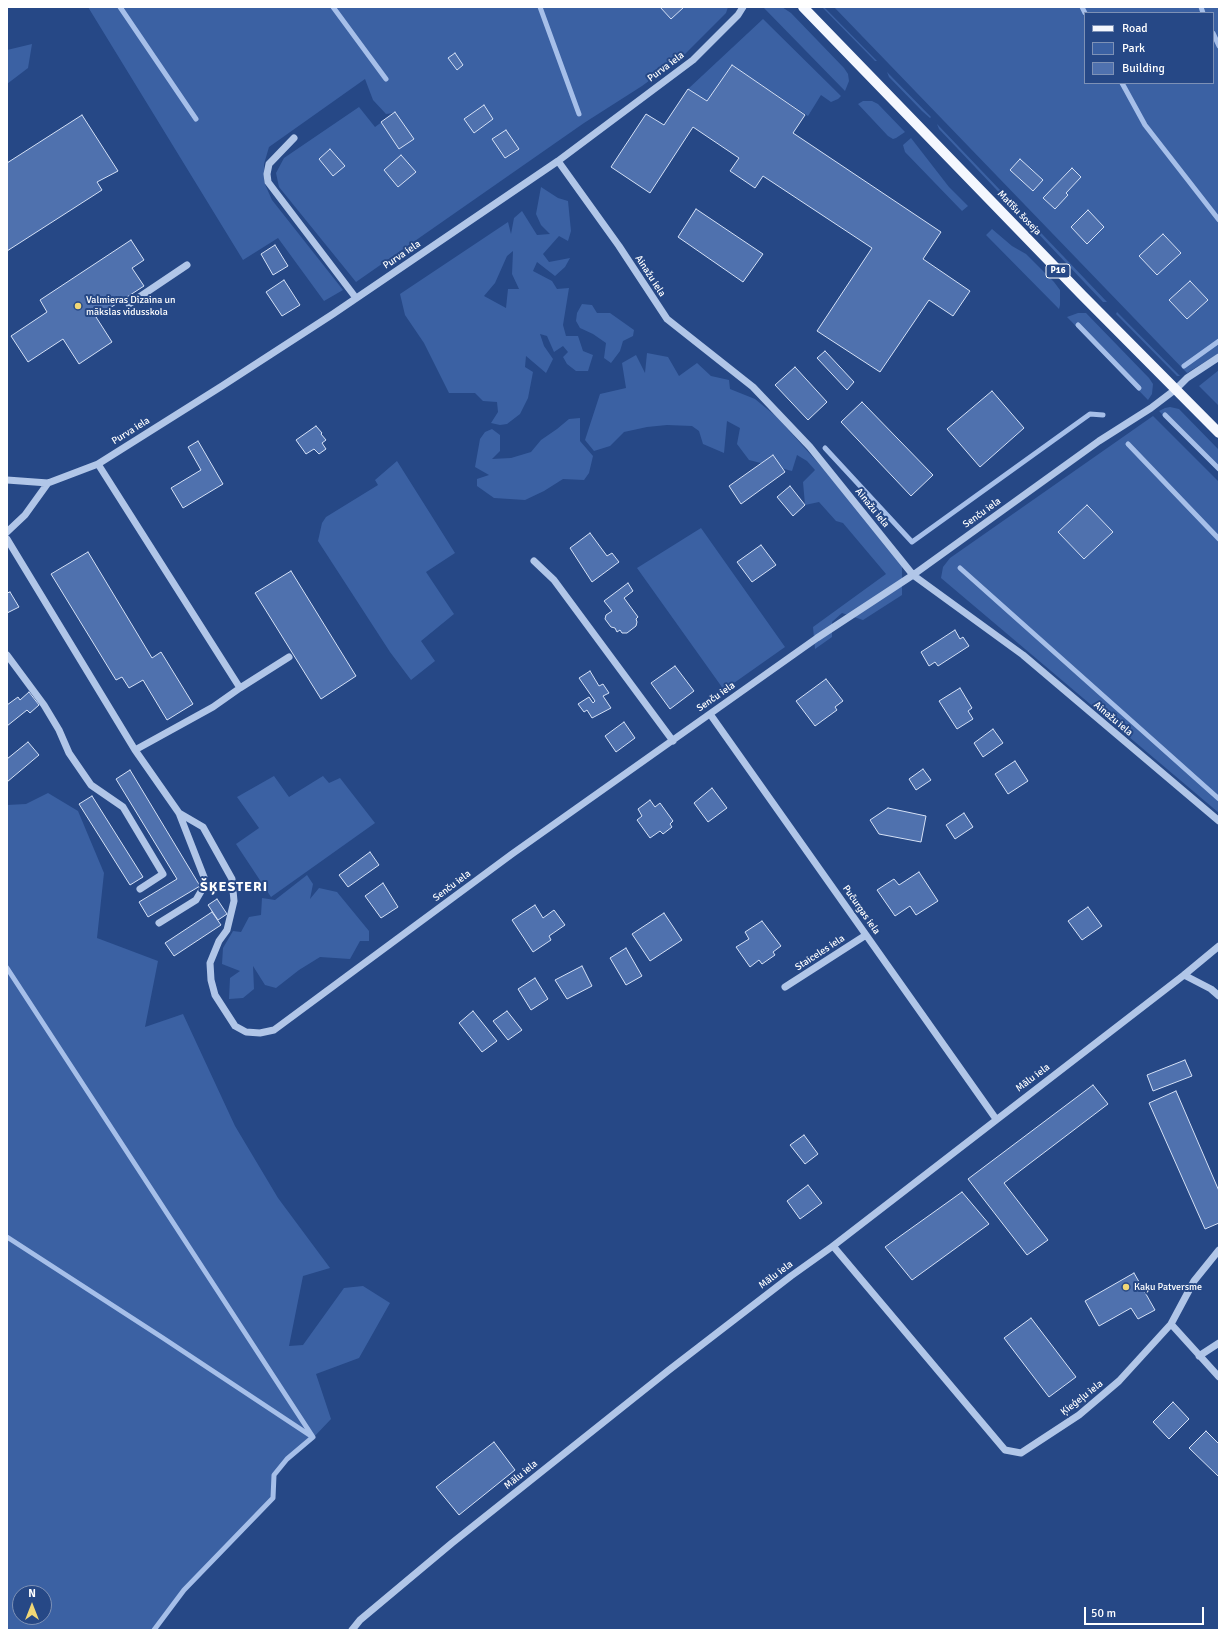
<!DOCTYPE html>
<html>
<head>
<meta charset="utf-8">
<style>
	body { margin:0 }
	#map { position:relative; width:1226px; height:1637px; overflow:hidden; background:#264886; font-family:Signika,sans-serif }
	canvas { display:block }
	.frame { position:absolute; inset:0; border:8px solid #fff; pointer-events:none }
	.legend { position:absolute; left:1084px; top:12px; width:130px; height:72px; box-sizing:border-box; background:#264886; border:1px solid #7d91b6; margin:0; padding:5px 7px; list-style:none; font-size:12px; color:#fff }
	.legend li { display:flex; align-items:center; gap:8px; height:20px }
	.legend b { width:20px; border:1px solid #7d91b6 }
	.north { position:absolute; left:12px; top:1585px; width:40px; height:40px; box-sizing:border-box; background:#264886; border:1px solid #7d91b6; border-radius:50%; rotate:0deg; font-size:11px; font-weight:700; line-height:16px; text-align:center; color:#fff }
	.north::after { content:''; display:block; margin:auto; width:14px; height:18px; background:#f1d776; clip-path:polygon(50% 0,100% 100%,50% 72%,0 100%) }
	.scale { position:absolute; left:1084px; top:1607px; width:120px; height:18px; box-sizing:border-box; border:2px solid #fff; border-top:0; padding-left:5px; font-size:12px; line-height:14px; white-space:nowrap; color:#fff; -webkit-text-stroke:3px #264886; paint-order:stroke }
</style>
</head>
<body>
<div id="map">
<canvas width="1226" height="1637"></canvas>
<div class="frame"></div>
<ul class="legend">
<li><b style="height:5px;background:#f4f7fe"></b>Road</li>
<li><b style="height:11px;background:#3b61a3"></b>Park</li>
<li><b style="height:11px;background:#4f71ae"></b>Building</li>
</ul>
<div class="north">N</div>
<div class="scale">50 m</div>
</div>
<script>
const context = document.querySelector('canvas').getContext('2d');
context.lineJoin = 'round';
function fill(path, color) { context.fillStyle = color; context.fill(path, 'evenodd'); }
const poly = rows => new Path2D(rows.map(r => 'M' + r).join(''));
function strokePath(path, color, width, dash) { context.strokeStyle = color; context.lineWidth = width; context.lineCap = dash ? 'butt' : 'round'; context.setLineDash(dash || []); context.stroke(path); }
function write(font, color, halo, rows, align = 'center') {
  context.font = font + ' Signika,sans-serif'; context.lineWidth = 4; context.setLineDash([]); context.textBaseline = 'middle'; context.strokeStyle = halo; context.fillStyle = color; for (const [text, x, y, turn = 0] of rows) {
    context.save(); context.translate(x, y); context.rotate((+turn || 0) * Math.PI / 180); context.textAlign = isNaN(turn) ? turn : align; if (halo) context.strokeText(text, 0, 0); context.fillText(text, 0, 0); context.restore();
  }
}
fill(poly([
	[88,7,728,7,726,13,684,55,642,86,584,123,356,282,279,187,276,173,284,158,359,107,375,127,394,113,386,114,373,100,365,79,269,147,264,164,264,182,272,200,343,290,324,301,278,238,243,260],
	[763,7,782,7,791,13,844,68,848,74,849,81,845,91],
	[822,7,824,7,877,61,875,61],
	[834,7,1219,7,1219,353,1187,373],
	[1085,13,1213,13,1213,83,1085,83],
	[763,19,841,96,838,99,831,102,821,95,808,116,732,65,707,101,688,89],
	[32,44,28,68,7,84,7,50],
	[887,72,931,117,930,118,922,111,889,77],
	[863,101,872,101,878,104,905,132,896,138,893,139,888,136,858,104],
	[937,124,1107,302,1103,302,939,129],
	[911,138,949,187,968,206,962,211,905,152,903,145],
	[541,187,558,198,568,201,571,231,568,241,559,236,543,254,549,262,570,258,565,267,555,276,537,262,533,271,552,281,557,289,569,288,563,325,566,336,578,336,583,351,593,355,588,371,576,371,567,364,563,357,568,352,563,346,554,352,547,336,540,334,544,346,553,359,546,373,526,356,525,367,533,372,528,398,520,414,507,424,500,425,491,423,498,412,497,402,483,401,475,393,449,393,424,343,405,315,400,294,508,222,511,234,514,218,522,211,537,235,550,234,541,225,536,214],
	[513,251,512,274,519,289,508,289,506,308,484,296,495,283,507,256],
	[992,229,1012,246,1026,254,1054,282,1060,290,1060,305,1059,309,986,235],
	[582,304,592,305,597,313,610,313,634,330,633,336,623,341,620,351,611,363,604,358,606,343,593,334,580,328,576,321,577,313],
	[1117,312,1180,376,1177,376,1116,314],
	[1078,313,1086,313,1149,378,1153,384,1152,394,1148,400,1067,317],
	[647,353,668,357,679,376,697,363,711,376,729,380,730,389,755,399,777,417,902,557,902,595,863,620,842,613,832,622,832,637,815,649,813,627,886,574,843,523,836,521,819,502,805,505,803,482,815,470,807,461,797,455,792,471,749,460,737,444,740,428,727,421,724,453,703,444,699,431,692,426,667,425,647,427,624,432,610,446,594,451,585,440,600,394,626,388,622,363,636,355,645,373],
	[1219,370,1219,406,1199,386],
	[1170,407,1179,409,1219,450,1219,472,1159,411,1165,408],
	[1153,416,1219,482,1219,813,941,578,943,567,950,558],
	[580,418,580,441,593,456,589,473,584,480,563,479,544,491,525,500,494,498,477,486,477,479,489,475,475,467,480,439,485,432,492,429,500,435,500,451,492,459,511,458,531,452,541,440,557,429,569,419],
	[397,461,455,553,426,572,454,614,421,641,435,661,411,680,390,652,318,541,322,523,326,517,378,485,375,480],
	[701,528,785,647,724,690,637,568],
	[274,776,289,797,323,776,329,783,340,778,375,823,271,897,236,844,259,828,237,797],
	[48,793,78,811,104,873,97,938,158,961,145,1027,183,1014,235,1126,278,1198,330,1268,303,1276,289,1346,303,1345,344,1288,363,1286,390,1303,359,1358,316,1374,331,1419,313,1438,287,1459,274,1475,273,1498,184,1590,154,1630,7,1630,7,805,26,804],
	[20,1593,44,1593,44,1617,20,1617],
	[307,875,313,884,310,899,319,888,337,892,369,931,369,941,360,941,350,959,320,957,299,970,276,988,265,985,253,966,254,989,243,998,229,999,230,978,240,971,222,964,223,948,233,931,241,932,249,917,261,915,262,898,275,900]
]), '#3b61a3');
strokePath(poly([
	[120,7,196,119],
	[333,7,386,79],
	[540,7,579,114],
	[1082,7,1085,13],
	[1201,7,1203,13],
	[1213,33,1219,46],
	[1122,83,1145,125,1219,220],
	[1078,325,1139,388],
	[1184,366,1219,341],
	[1165,415,1219,469],
	[1128,444,1219,539],
	[825,448,912,542,1090,414,1103,415],
	[960,568,1219,799],
	[7,968,313,1437],
	[7,1237,163,1338,311,1436],
	[154,1630,184,1590,273,1498,274,1475,287,1459,313,1437]
]), '#a6bfe9', 5);
const building = poly([
	[660,7,684,7,671,19,660,7],
	[455,53,463,65,457,70,448,58,455,53],
	[732,65,805,115,793,133,941,232,923,259,970,291,953,316,929,300,880,372,817,331,872,248,763,176,755,188,730,171,739,158,693,127,650,193,611,167,646,114,664,125,688,89,707,101,732,65],
	[484,105,493,119,474,133,464,119,484,105],
	[395,112,414,139,399,149,381,122,395,112],
	[82,115,118,171,97,182,102,190,7,251,7,163,82,115],
	[506,130,519,149,505,158,492,139,506,130],
	[330,149,345,166,333,176,319,159,330,149],
	[401,155,416,172,398,187,384,170,401,155],
	[1020,159,1043,180,1033,191,1010,170,1020,159],
	[1072,168,1081,177,1066,193,1068,195,1055,209,1043,198,1072,168],
	[696,209,763,254,743,282,678,237,696,209],
	[1088,210,1104,227,1087,244,1071,227,1088,210],
	[1163,234,1181,253,1157,275,1139,256,1163,234],
	[131,240,144,260,132,268,144,286,96,317,112,342,79,364,63,339,28,362,11,336,47,312,40,300,131,240],
	[275,245,288,266,273,275,261,254,275,245],
	[284,280,300,305,282,316,266,292,284,280],
	[1190,281,1208,300,1187,319,1169,300,1190,281],
	[825,351,854,382,847,390,817,358,825,351],
	[795,367,827,402,808,420,775,385,795,367],
	[992,391,1024,428,980,467,947,429,992,391],
	[862,402,933,475,911,496,841,422,862,402],
	[316,426,322,433,321,434,326,440,322,443,326,449,319,454,314,449,306,454,296,440,316,426],
	[198,441,223,484,183,508,171,488,201,470,188,447,198,441],
	[773,455,785,472,741,504,729,486,773,455],
	[790,486,805,505,793,516,777,497,790,486],
	[1087,505,1113,532,1084,559,1058,532,1087,505],
	[590,533,607,556,612,553,619,562,592,582,570,548,590,533],
	[761,545,776,565,752,582,737,562,761,545],
	[88,552,152,658,161,652,193,704,167,720,143,680,129,688,122,677,116,680,51,574,88,552],
	[291,571,356,676,321,699,255,593,291,571],
	[628,583,633,591,624,598,638,617,636,619,637,622,636,626,627,633,622,633,620,630,617,632,615,628,611,627,605,619,606,615,612,611,604,601,628,583],
	[10,592,19,607,7,613,7,593,10,592],
	[955,630,960,639,963,637,969,646,938,666,935,662,929,666,921,652,955,630],
	[675,666,694,691,670,709,651,683,675,666],
	[590,671,599,686,603,684,609,693,603,696,611,708,592,718,587,710,584,712,578,704,589,697,593,703,595,701,579,678,590,671],
	[826,679,843,701,835,707,837,710,815,726,796,701,826,679],
	[960,688,972,708,968,711,973,719,957,729,939,701,960,688],
	[29,692,39,705,30,713,27,710,7,726,7,705,18,697,20,700,29,692],
	[624,722,635,738,616,752,605,736,624,722],
	[993,729,1003,743,983,757,974,743,993,729],
	[28,742,39,755,7,782,7,759,28,742],
	[1015,761,1028,781,1008,794,995,774,1015,761],
	[923,769,931,780,916,790,909,779,923,769],
	[130,770,200,886,148,917,139,902,177,879,116,779,130,770],
	[712,788,727,808,708,822,694,803,712,788],
	[92,796,143,877,130,885,79,804,92,796],
	[650,800,655,807,660,803,673,821,670,824,672,827,663,834,660,831,650,838,637,820,642,816,638,809,650,800],
	[888,808,926,816,921,842,879,834,870,820,888,808],
	[964,813,973,827,955,839,946,825,964,813],
	[370,852,379,865,348,887,339,875,370,852],
	[919,872,938,901,916,915,910,906,895,916,877,890,894,879,899,885,919,872],
	[383,883,398,907,381,918,365,896,383,883],
	[217,899,227,914,218,920,208,905,217,899],
	[535,905,543,918,554,910,565,925,549,936,551,940,533,952,512,920,535,905],
	[1088,907,1102,926,1082,940,1068,921,1088,907],
	[212,912,221,925,174,956,165,943,212,912],
	[664,913,682,940,650,961,632,934,664,913],
	[762,921,781,946,773,952,775,955,762,964,759,960,750,967,736,947,749,939,745,932,762,921],
	[626,948,642,976,626,985,610,958,626,948],
	[582,966,592,986,567,999,555,980,582,966],
	[535,978,548,999,531,1010,518,989,535,978],
	[473,1011,497,1041,482,1052,459,1023,473,1011],
	[507,1011,522,1030,508,1040,493,1021,507,1011],
	[1185,1060,1192,1076,1153,1091,1147,1075,1185,1060],
	[1093,1085,1108,1104,1004,1183,1048,1240,1027,1255,968,1179,1093,1085],
	[1176,1091,1219,1191,1219,1223,1205,1229,1149,1103,1176,1091],
	[804,1135,818,1154,805,1164,790,1145,804,1135],
	[808,1185,822,1203,800,1219,787,1201,808,1185],
	[962,1192,989,1224,912,1280,885,1247,962,1192],
	[1134,1273,1155,1310,1138,1319,1131,1308,1099,1326,1085,1301,1134,1273],
	[1031,1318,1076,1377,1049,1397,1004,1338,1031,1318],
	[1173,1402,1189,1419,1169,1439,1153,1422,1173,1402],
	[1206,1431,1219,1444,1219,1475,1218,1476,1189,1448,1206,1431],
	[494,1442,515,1470,459,1515,436,1487,494,1442]
]);
fill(building, '#4f71ae');
strokePath(building, '#d5e1f6', 1);
strokePath(poly([
	[294,138,269,164,267,174,268,182,356,298],
	[558,161,619,246,667,319,753,387,810,447,913,575,1023,655,1219,821],
	[129,304,187,265],
	[98,464,240,688,213,707,135,750],
	[7,480,48,483,98,464,222,386,333,314,558,161,693,60,738,15,743,7],
	[7,532,25,515,48,483],
	[7,539,135,750,179,813,204,877,203,888,196,900,159,923],
	[534,561,554,580,673,741],
	[7,655,44,705,59,730,69,753,91,785,123,807,163,874,140,889],
	[240,688,289,657],
	[710,714,996,1119],
	[179,813,203,827,232,879,234,901,227,930,219,941,210,963,211,980,215,995,235,1026,246,1032,260,1033,274,1030,512,854,817,638,913,575,1099,441,1151,408,1176,389,1187,378,1219,357],
	[1184,975,1211,989,1219,996],
	[785,987,866,935],
	[833,1246,1005,1450,1021,1453,1079,1415,1119,1381,1171,1324,1194,1281,1219,1250],
	[1171,1324,1219,1377],
	[1199,1356,1219,1343],
	[352,1630,360,1620,452,1543,669,1370,791,1276,833,1246,1184,975,1219,946]
]), '#b1c6e8', 7);
strokePath(poly([
	[803,7,1082,295,1219,433]
]), '#f4f7fe', 10);
for (const [x, y, r, color] of [
	[78,306,4,"#f1d776"],
	[1126,1287,4,"#f1d776"]
]) { const dot = new Path2D(); dot.arc(x, y, r, 0, 2 * Math.PI); context.fillStyle = color; context.fill(dot); strokePath(dot, '#264886', 1.5); }
for (const [x, y, w] of [
	[1058,271,24]
]) { const box = new Path2D(); box.roundRect(x - w / 2, y - 7, w, 14, 3); context.fillStyle = '#264886'; context.fill(box); strokePath(box, '#fff', 1); }
write('bold 9px', '#fff', null, [
	["P16",1058,271]
]);
write('10px', '#fff', '#264886', [
	["Purva iela",666,67,-37],
	["Matīšu šoseja",1019,213,46],
	["Purva iela",402,255,-34],
	["Ainažu iela",650,276,57],
	["Purva iela",131,431,-32],
	["Ainažu iela",872,508,51],
	["Senču iela",982,513,-36],
	["Senču iela",716,697,-35],
	["Ainažu iela",1113,719,40],
	["Senču iela",452,886,-37],
	["Pučurgas iela",861,910,55],
	["Staiceles iela",820,953,-33],
	["Mālu iela",1033,1078,-37],
	["Mālu iela",776,1275,-37],
	["Ķieģeļu iela",1082,1398,-38],
	["Mālu iela",521,1475,-39]
]);
write('10px', '#fff', '#264886', [
	["Valmieras Dizaina un",86,300],
	["mākslas vidusskola",86,312],
	["Kaķu Patversme",1134,1287]
], 'left');
context.letterSpacing = '1px';
write('bold 14px', '#fff', '#264886', [
	["ŠĶESTERI",234,887]
]);
context.letterSpacing = '0px';
</script>
</body>
</html>
